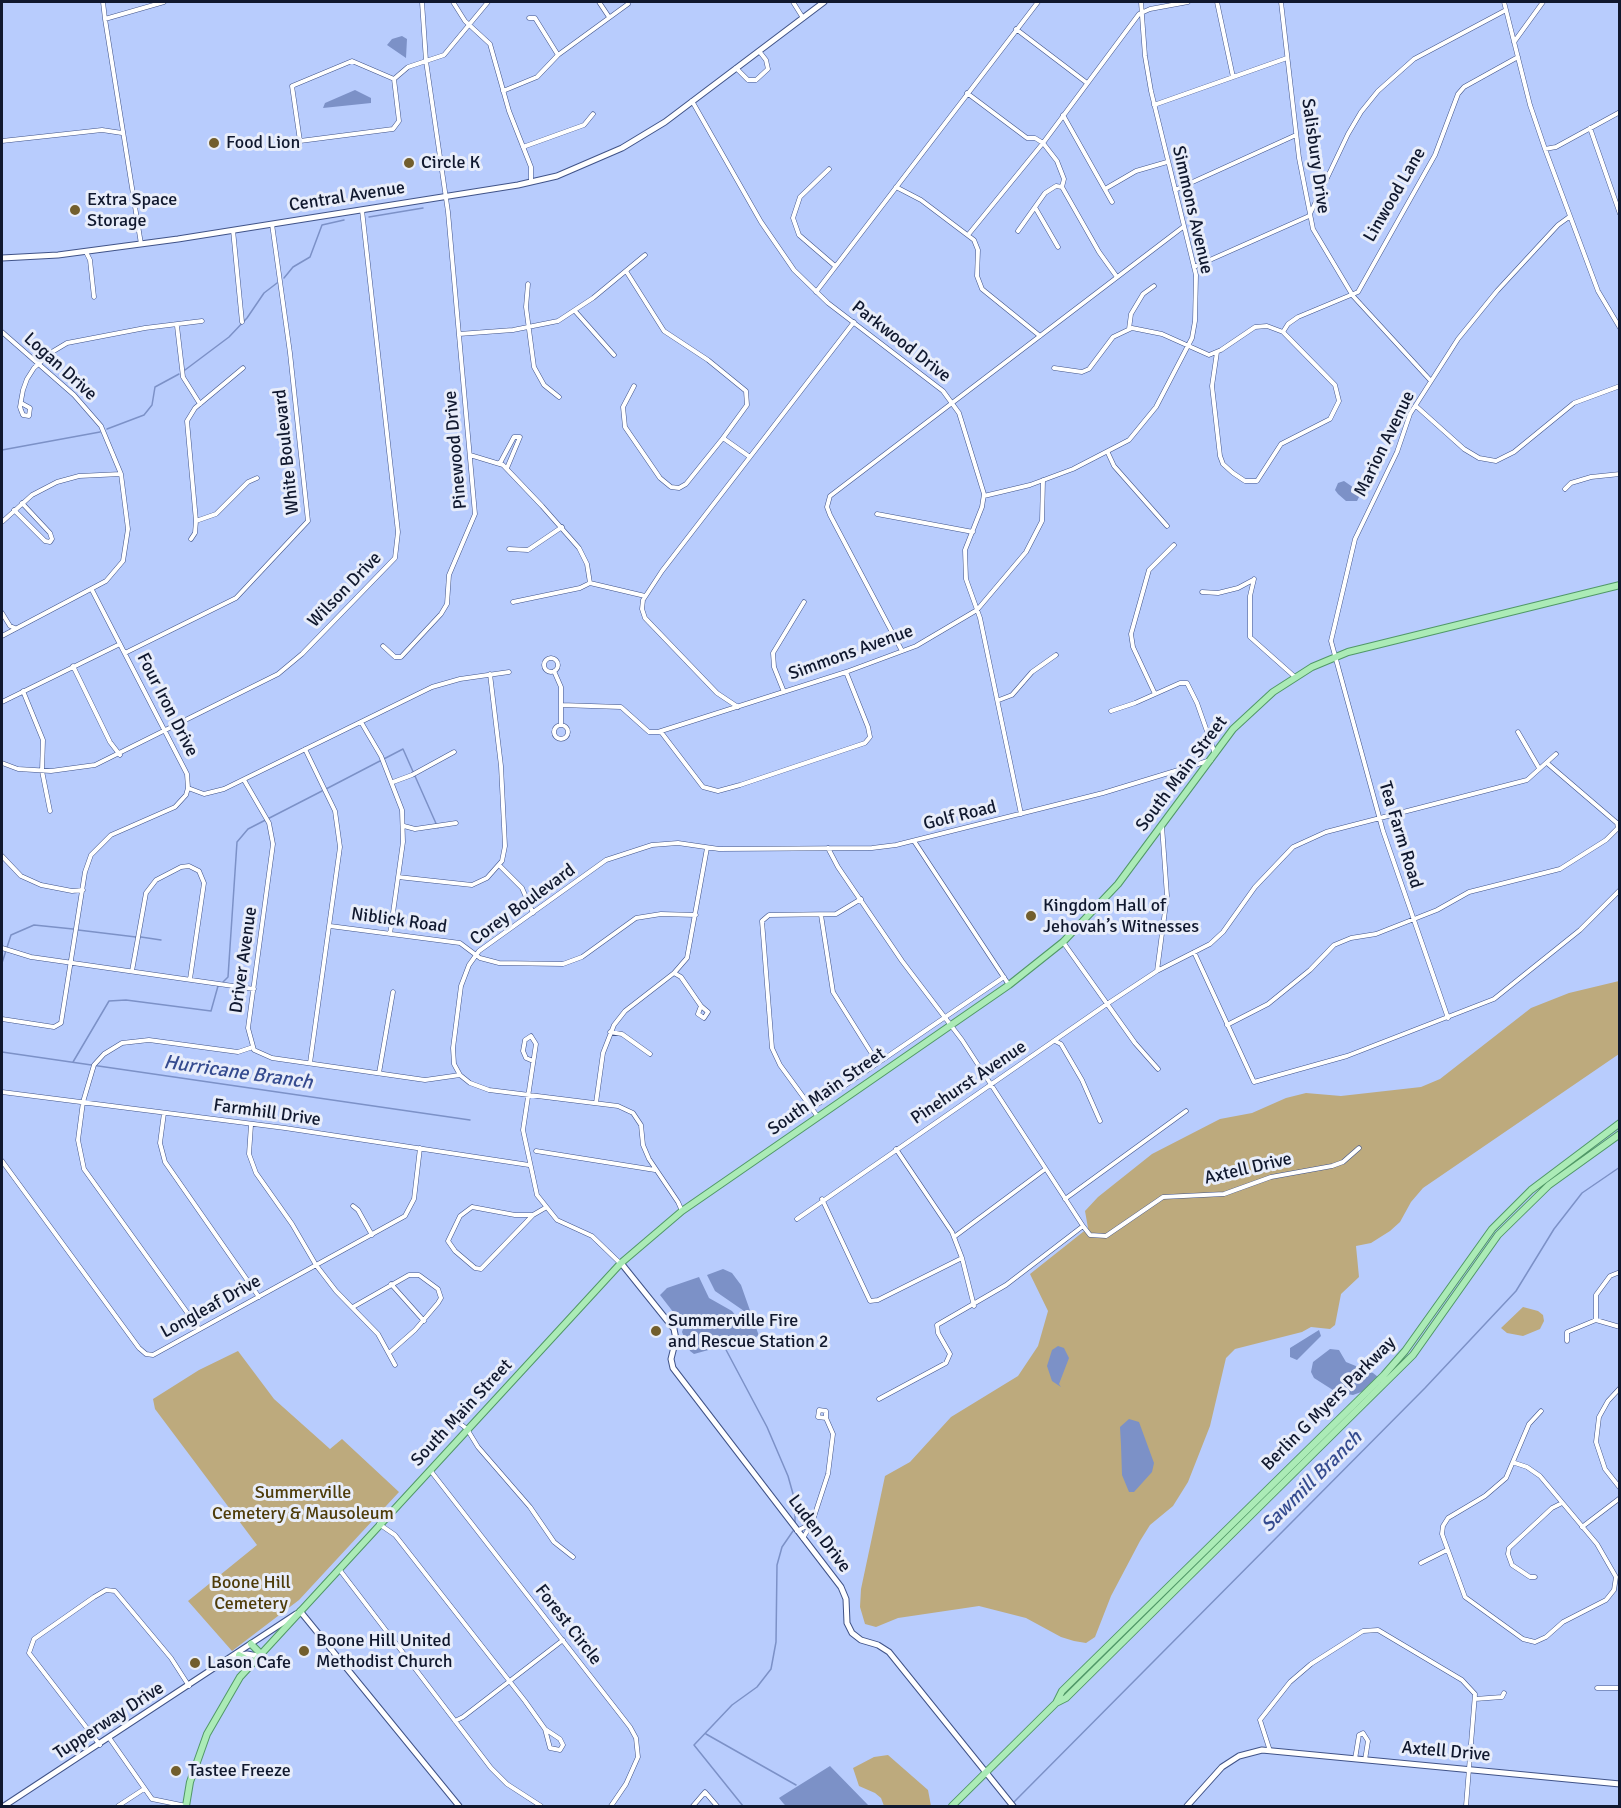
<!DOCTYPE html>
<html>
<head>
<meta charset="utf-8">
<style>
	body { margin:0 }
	#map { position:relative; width:1621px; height:1808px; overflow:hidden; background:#b8ccfd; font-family:Signika,sans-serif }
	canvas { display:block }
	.frame { position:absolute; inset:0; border:3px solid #10182e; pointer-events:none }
</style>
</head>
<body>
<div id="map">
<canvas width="1621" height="1808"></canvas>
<div class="frame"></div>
</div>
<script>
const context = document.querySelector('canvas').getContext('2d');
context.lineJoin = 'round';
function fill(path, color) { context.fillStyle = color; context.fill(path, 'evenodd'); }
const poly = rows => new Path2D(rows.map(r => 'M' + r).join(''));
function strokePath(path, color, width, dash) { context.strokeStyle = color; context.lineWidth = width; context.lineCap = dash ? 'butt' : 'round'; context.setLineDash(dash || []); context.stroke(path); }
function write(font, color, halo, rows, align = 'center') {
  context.font = font + ' Signika,sans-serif'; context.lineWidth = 6; context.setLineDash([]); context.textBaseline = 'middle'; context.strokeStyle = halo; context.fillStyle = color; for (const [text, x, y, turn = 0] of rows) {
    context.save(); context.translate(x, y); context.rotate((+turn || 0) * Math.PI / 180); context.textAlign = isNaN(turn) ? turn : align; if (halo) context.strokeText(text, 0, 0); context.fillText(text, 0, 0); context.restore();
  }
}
fill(poly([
	[1619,981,1619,1054,1423,1188,1411,1202,1400,1222,1390,1231,1371,1243,1356,1246,1359,1277,1341,1294,1335,1325,1330,1329,1311,1327,1302,1332,1235,1349,1226,1358,1210,1426,1188,1482,1173,1506,1150,1525,1140,1541,1111,1596,1095,1637,1086,1643,1074,1641,1061,1637,1026,1618,979,1606,898,1618,876,1627,865,1624,860,1607,861,1589,885,1476,910,1462,951,1417,1018,1376,1038,1346,1048,1311,1030,1274,1088,1228,1085,1211,1098,1197,1152,1154,1220,1119,1252,1113,1286,1098,1306,1093,1341,1096,1421,1087,1440,1079,1531,1008,1569,993],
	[1523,1307,1538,1311,1543,1315,1544,1321,1540,1329,1523,1336,1507,1333,1501,1328],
	[238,1351,274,1399,330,1449,342,1439,399,1492,299,1600,232,1651,188,1601,257,1545,155,1409,153,1399,199,1370],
	[888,1755,928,1790,931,1806,884,1806,881,1798,875,1793,859,1786,853,1768,874,1757]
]), '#bdaa7d');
fill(poly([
	[402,36,407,39,406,58,387,45,392,39],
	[355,90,371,98,371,103,323,108,325,103],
	[1344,481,1357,490,1360,495,1357,501,1346,501,1338,494,1335,490,1338,483],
	[723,1269,732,1273,741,1285,759,1336,694,1354,690,1351,682,1332,684,1326,660,1295,667,1288,699,1277,709,1298,732,1311,740,1321,746,1315,744,1311,715,1291,707,1275],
	[1319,1330,1321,1336,1297,1360,1290,1357,1290,1348],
	[1058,1346,1064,1348,1069,1358,1059,1384,1061,1387,1052,1381,1047,1366,1052,1350],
	[1330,1349,1339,1350,1346,1362,1373,1373,1378,1377,1378,1386,1353,1395,1336,1392,1314,1378,1311,1372,1313,1362],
	[1129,1419,1139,1422,1154,1463,1152,1472,1134,1492,1129,1492,1122,1475,1121,1445,1120,1427],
	[830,1766,869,1806,786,1806,783,1803,779,1798,782,1796]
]), '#7c91c7');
strokePath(poly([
	[369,217,423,208],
	[284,278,293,267,310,257,322,225,344,220],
	[185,370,229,337,247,318,264,293,277,283],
	[107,429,144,415,152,405,155,387,179,374],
	[2,450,100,432],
	[326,789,403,749,438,828],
	[78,930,136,937],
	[141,937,161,940],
	[2,963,11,935,34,925,73,929],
	[222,983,228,977,237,842,248,829,322,791],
	[2,1052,470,1120],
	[73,1062,109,1001,126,1000,211,1011,218,986],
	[724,1346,767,1427,788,1476,795,1501,795,1523],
	[706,1734,796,1785],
	[1013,1803,1425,1388,1516,1291,1554,1229,1582,1193,1620,1167],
	[743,1806,694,1745,732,1705,757,1687,771,1669,776,1642,777,1565,782,1547,793,1531]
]), '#7c91c7', 1.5);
const minor = poly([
	[103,2,105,19],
	[453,2,465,21,490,44,509,111,531,167,531,182],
	[599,2,609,17],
	[793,2,803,18],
	[1217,2,1233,77],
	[1281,2,1299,158,1313,229,1353,296,1431,381],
	[1504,2,1530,105,1545,149,1598,291,1620,328],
	[529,18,535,18,558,55],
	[1016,29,1087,83],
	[1514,42,1543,2],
	[736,68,748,80,756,80,768,69,766,60,759,51],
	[394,79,352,61,292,86,300,141,393,129,399,121,394,79,408,67,444,55,488,2],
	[503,91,537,77,558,55,628,4],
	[967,93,1027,138,1035,138,1043,143,1057,161,1064,179,1062,187,1099,252,1117,277],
	[692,101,761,222,794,270,828,303,943,391,959,413,984,494,982,507,965,550,966,579,980,618,1021,814],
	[1154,105,1287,58],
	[1063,115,1112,202],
	[1590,128,1620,214],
	[2,141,102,130,122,133],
	[523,147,584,125,593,114],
	[1545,149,1556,147,1620,112],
	[829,169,800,197,793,218,799,235,835,266],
	[896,187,921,200,974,240,978,250,977,276,982,289,1040,336],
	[1105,189,1136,171,1167,162],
	[1175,190,1296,135],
	[1036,209,1058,247],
	[233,230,242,322],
	[1018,231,1045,193,1056,186,1062,187],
	[968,235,1043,143,1139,14,1150,9,1188,2],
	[141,244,105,19,164,2],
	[86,252,90,260,94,297],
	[1194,267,1309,216,1348,134,1361,112,1378,91,1414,59,1506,10],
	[626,271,664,331,708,360,746,391,747,405,723,438],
	[528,284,526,307,534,367,544,385,559,397],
	[816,292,1038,2],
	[575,311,614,355],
	[177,326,183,377,200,404],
	[1129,329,1131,314,1143,294,1154,286],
	[2,332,74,395,101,426,121,474,128,529,123,561,106,581,2,636],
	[1283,332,1288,324,1298,317,1358,292,1435,155,1458,94,1464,87,1518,57],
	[459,334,513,330,558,321,593,298,645,255],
	[1054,368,1082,372,1089,369,1113,337,1132,328,1162,334,1209,355,1221,350,1255,327,1267,326,1283,332,1335,385,1339,401,1330,419,1281,444,1257,481,1245,481,1233,473,1223,464,1220,456,1212,386,1217,352],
	[634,386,623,407,625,427,660,478,671,487,679,488,686,484,723,438,750,457],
	[21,403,30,408,29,416,23,415,21,410,20,407,21,401,23,390,27,379,34,368,52,352,67,343,145,328,202,321],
	[1416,406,1464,449,1479,458,1496,461,1514,452,1574,403,1620,386],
	[1108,453,1114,466,1167,526],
	[470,455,503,465,542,506,579,548,587,564,590,583],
	[500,463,514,437,520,437,507,468],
	[1565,489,1571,483,1591,477,1620,474],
	[984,496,1030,485,1073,469,1129,440,1156,407,1192,338,1195,321,1196,275,1151,91,1145,56,1141,2],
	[14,510,45,541,50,542,52,539,50,533,22,503],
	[877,514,973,532],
	[196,521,216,514,248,482,257,478],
	[2,522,32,495,57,482,79,476,121,474],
	[191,539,195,533,196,521,187,421,195,408,243,368],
	[509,549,528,550,562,527],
	[1254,579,1250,596,1250,637,1295,677],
	[1202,592,1218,593,1238,588,1253,580],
	[513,602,580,588,590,583,645,596],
	[2,613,10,626,15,628],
	[383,646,395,657,401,657,441,614,447,604,449,575,475,514,448,212,426,61,422,2],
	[902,651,830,515,827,507,830,496,1183,227],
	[125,653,236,598,308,521,290,353,272,224],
	'544 665a7 7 0 1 1 14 0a7 7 0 1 1-14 0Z',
	[73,666,110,742,120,755],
	[554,671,561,687,561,725],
	[23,691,43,740,42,771,50,811],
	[784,692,774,667,773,653,804,602],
	[1155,694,1133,647,1131,634,1149,570,1174,545],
	[999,700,1012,695,1032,672,1056,655],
	[2,702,120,644],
	[561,705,621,707,649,732,658,732,846,672,916,646,977,610,1026,552,1042,521,1043,480],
	[738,707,717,693,645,618,642,609,643,600,662,571,854,322],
	[1111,711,1135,703,1180,683,1187,683,1197,703,1215,754],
	[361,722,381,756,402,810,403,842,390,934],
	'554 732a7 7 0 1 1 14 0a7 7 0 1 1-14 0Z',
	[661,732,703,787,718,791,740,785,865,743,870,737,868,727,846,672],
	[1518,732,1539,768],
	[305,749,335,811,340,847,310,1063],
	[2,763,18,769,51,771,95,765,278,674,302,654,395,558,398,532,362,210],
	[244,780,269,823,273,844,248,1028,254,1050,272,1058,425,1080,460,1075],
	[393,782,412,775,454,752],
	[188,788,204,794,224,789,432,687,460,679,509,672],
	[404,826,415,829,456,823],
	[914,841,1009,985],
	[828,848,838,867,902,961,962,1040,1083,1226,1006,1285,937,1325,938,1333,950,1354,946,1363,879,1399],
	[2,856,21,876,41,885,72,891,83,890],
	[499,865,522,888,533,913],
	[398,877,472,885,487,878,502,861,505,846,501,766,490,674],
	[821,915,833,992,877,1062],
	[330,926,460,943,480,958,499,963,563,964,582,957,636,918,661,914,696,915],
	[1063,942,1135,1043,1158,1069],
	[2,948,31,957,254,989],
	[1194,952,1254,1082,1347,1056,1494,999,1580,930,1620,890],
	[132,971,146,893,156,880,181,867,189,866,199,871,204,883,190,979],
	[1157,971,1167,896,1162,826],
	[674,973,681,977,701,1006,698,1014,704,1018,708,1012,701,1006],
	[1448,1018,1383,831,1331,641,1355,539,1397,452,1410,414,1458,339,1497,291,1558,225,1569,217],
	[2,1019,54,1027,61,1023,85,872,91,855,111,835,175,807,186,795,188,788,187,774,92,590],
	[1227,1025,1268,1004,1310,970,1334,945,1351,938,1376,934,1437,910,1469,892,1560,869,1606,840,1618,828,1617,823,1547,763],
	[610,1032,622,1034,650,1054],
	[1055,1041,1061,1044,1082,1080,1100,1121],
	[533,1061,526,1058,523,1051,525,1040,531,1036,536,1044,523,1130,537,1195,557,1220,592,1236,620,1263],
	[379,1073,393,992],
	[2,1092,285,1128,529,1165],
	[596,1103,603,1053,614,1025,625,1011,674,973,687,958,707,848],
	[812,1108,1004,977],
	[164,1113,160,1143,165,1162,259,1297],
	[818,1117,780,1065,772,1048,762,921,769,915,836,914,861,899],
	[251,1125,249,1154,256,1173,292,1224,316,1265,336,1291,378,1334,395,1365],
	[896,1149,952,1232,962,1258,974,1306],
	[536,1151,655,1170],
	[2,1161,139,1348,146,1354,153,1355,405,1216,414,1199,420,1148],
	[822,1199,870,1301,878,1300,962,1258],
	[1065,1199,1186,1111],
	[353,1206,358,1210,372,1235],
	[472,1207,515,1215,533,1215,481,1269,475,1268,455,1251,448,1241,460,1216,472,1207],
	[682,1211,678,1202,649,1159,643,1145,641,1125,633,1113,618,1106,489,1090,470,1083,460,1075,454,1064,453,1048,461,986,469,965,479,951,606,860,652,845,678,843,719,849,872,848,896,845,1103,793,1211,760],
	[533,1215,545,1208],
	[797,1219,1107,1004,1157,971,1210,944,1223,932,1255,887,1293,847,1326,832,1527,780,1556,754],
	[1083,1226,1090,1235,1106,1236,1163,1197,1224,1194,1271,1177,1332,1166,1343,1162,1359,1148],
	[954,1237,1044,1170],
	[391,1284,424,1321],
	[353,1307,409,1275,419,1275,438,1289,441,1298,438,1303,415,1330,389,1353],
	[1596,1320,1596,1295,1610,1276,1620,1272],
	[199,1329,84,1169,78,1140,83,1102,94,1065,104,1054,122,1043,149,1040,238,1052,253,1047],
	[1567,1341,1567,1332,1596,1320,1620,1327],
	[1620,1388,1608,1401,1599,1417,1596,1442,1605,1469,1620,1488],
	[458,1422,467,1429,478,1447,530,1507,554,1542,573,1557],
	[1515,1463,1527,1467,1540,1476,1597,1544,1616,1577,1614,1590,1606,1600,1563,1622,1546,1637,1535,1642,1523,1639,1465,1597,1442,1534,1443,1526,1448,1518,1485,1496,1506,1478,1529,1424,1541,1411],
	[430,1470,630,1727,636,1738,638,1757,626,1784,611,1806],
	[379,1524,395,1535,525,1701,545,1729,550,1748,560,1750,563,1745,560,1739,545,1729],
	[1582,1527,1620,1498],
	[797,1531,812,1523],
	[803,1538,812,1523,828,1474,833,1434,826,1418,826,1411,819,1410,818,1417,826,1418],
	[1421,1563,1447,1550],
	[339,1569,491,1768,507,1784,541,1806],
	[1535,1577,1530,1577,1512,1565,1508,1554,1509,1548,1552,1508,1562,1503],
	[1597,1688,1620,1688],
	[1475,1699,1502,1697,1504,1693],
	[455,1721,463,1717,563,1640],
	[110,1739,152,1799,186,1806],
	[100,1745,29,1653,34,1639,94,1597,106,1590,115,1591,171,1658,189,1686],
	[1270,1751,1260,1720,1290,1682,1311,1664,1363,1631,1378,1630,1462,1680,1475,1694,1466,1806],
	[1355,1759,1359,1735,1363,1733,1368,1741,1365,1760],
	[118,1806,144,1789],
	[693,1806,705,1792,717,1806]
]);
const tertiary = poly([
	[2,258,58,255,178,239,518,185,557,176,622,148,665,122,824,2],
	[621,1263,674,1329,676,1339,671,1359,673,1368,841,1587,846,1599,847,1623,852,1633,861,1640,878,1645,889,1652,1013,1806],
	[300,1611,459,1806],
	[236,1656,247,1654,258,1656],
	[4,1806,296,1614],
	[1187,1806,1222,1767,1239,1756,1262,1750,1620,1784]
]);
const primary = poly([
	[251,1644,261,1654],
	[239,1655,248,1660,248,1667],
	[1056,1703,1066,1698,1413,1355,1498,1235,1549,1185,1620,1134],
	[186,1806,190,1782,207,1734,240,1677,621,1263,682,1211,1009,985,1063,942,1118,884,1233,729,1273,692,1312,667,1348,652,1620,585],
	[952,1806,1056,1703,1062,1691,1384,1375,1405,1351,1492,1229,1531,1190,1620,1123]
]);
strokePath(minor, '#405388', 5);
strokePath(tertiary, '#405388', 7);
strokePath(primary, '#509867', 8);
strokePath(minor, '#fff', 4);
strokePath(tertiary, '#fff', 5);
strokePath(primary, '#abebb6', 6);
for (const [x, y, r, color] of [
	[214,143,6,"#725e2d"],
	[409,163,6,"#725e2d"],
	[75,210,6,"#725e2d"],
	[1031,916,6,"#725e2d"],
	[656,1331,6,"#725e2d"],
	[304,1651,6,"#725e2d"],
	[195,1663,6,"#725e2d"],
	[176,1771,6,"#725e2d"]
]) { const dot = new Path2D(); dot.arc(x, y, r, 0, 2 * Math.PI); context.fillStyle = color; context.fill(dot); strokePath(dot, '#e8edfa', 2); }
write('18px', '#10182e', '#e8edfa', [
	["Food Lion",226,143],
	["Circle K",421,163],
	["Extra Space",87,200],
	["Storage",87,221],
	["Kingdom Hall of",1043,906],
	["Jehovah’s Witnesses",1043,927],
	["Summerville Fire",668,1321],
	["and Rescue Station 2",668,1342],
	["Boone Hill United",316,1641],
	["Methodist Church",316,1662],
	["Lason Cafe",207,1663],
	["Tastee Freeze",188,1771]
], 'left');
write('18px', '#10182e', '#e8edfa', [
	["Salisbury Drive",1315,156,82],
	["Linwood Lane",1395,195,-60],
	["Central Avenue",347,197,-9],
	["Simmons Avenue",1192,210,77],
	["Parkwood Drive",901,342,38],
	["Logan Drive",60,367,42],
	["Marion Avenue",1385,444,-64],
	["Pinewood Drive",456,450,-95],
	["White Boulevard",287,452,-96],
	["Wilson Drive",345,590,-46],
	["Simmons Avenue",851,653,-20],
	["Four Iron Drive",167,705,63],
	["South Main Street",1182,774,-53],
	["Golf Road",960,816,-14],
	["Tea Farm Road",1400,835,73],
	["Corey Boulevard",523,905,-36],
	["Niblick Road",399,921,8],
	["Driver Avenue",244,960,-82],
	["Pinehurst Avenue",969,1083,-34],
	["South Main Street",827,1092,-35],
	["Farmhill Drive",267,1113,8],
	["Axtell Drive",1248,1169,-13],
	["Longleaf Drive",211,1307,-29],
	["Berlin G Myers Parkway",1329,1404,-45],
	["South Main Street",462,1413,-47],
	["Luden Drive",819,1534,53],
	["Forest Circle",568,1625,52],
	["Tupperway Drive",109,1721,-33],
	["Axtell Drive",1446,1752,5]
]);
write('18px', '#4e3c0a', '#e8edfa', [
	["Summerville",303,1493],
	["Cemetery & Mausoleum",303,1514],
	["Boone Hill",251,1583],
	["Cemetery",251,1604]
]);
write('italic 20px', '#354b8f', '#e8edfa', [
	["Hurricane Branch",238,1073,8],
	["Sawmill Branch",1312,1482,-45]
]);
</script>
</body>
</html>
